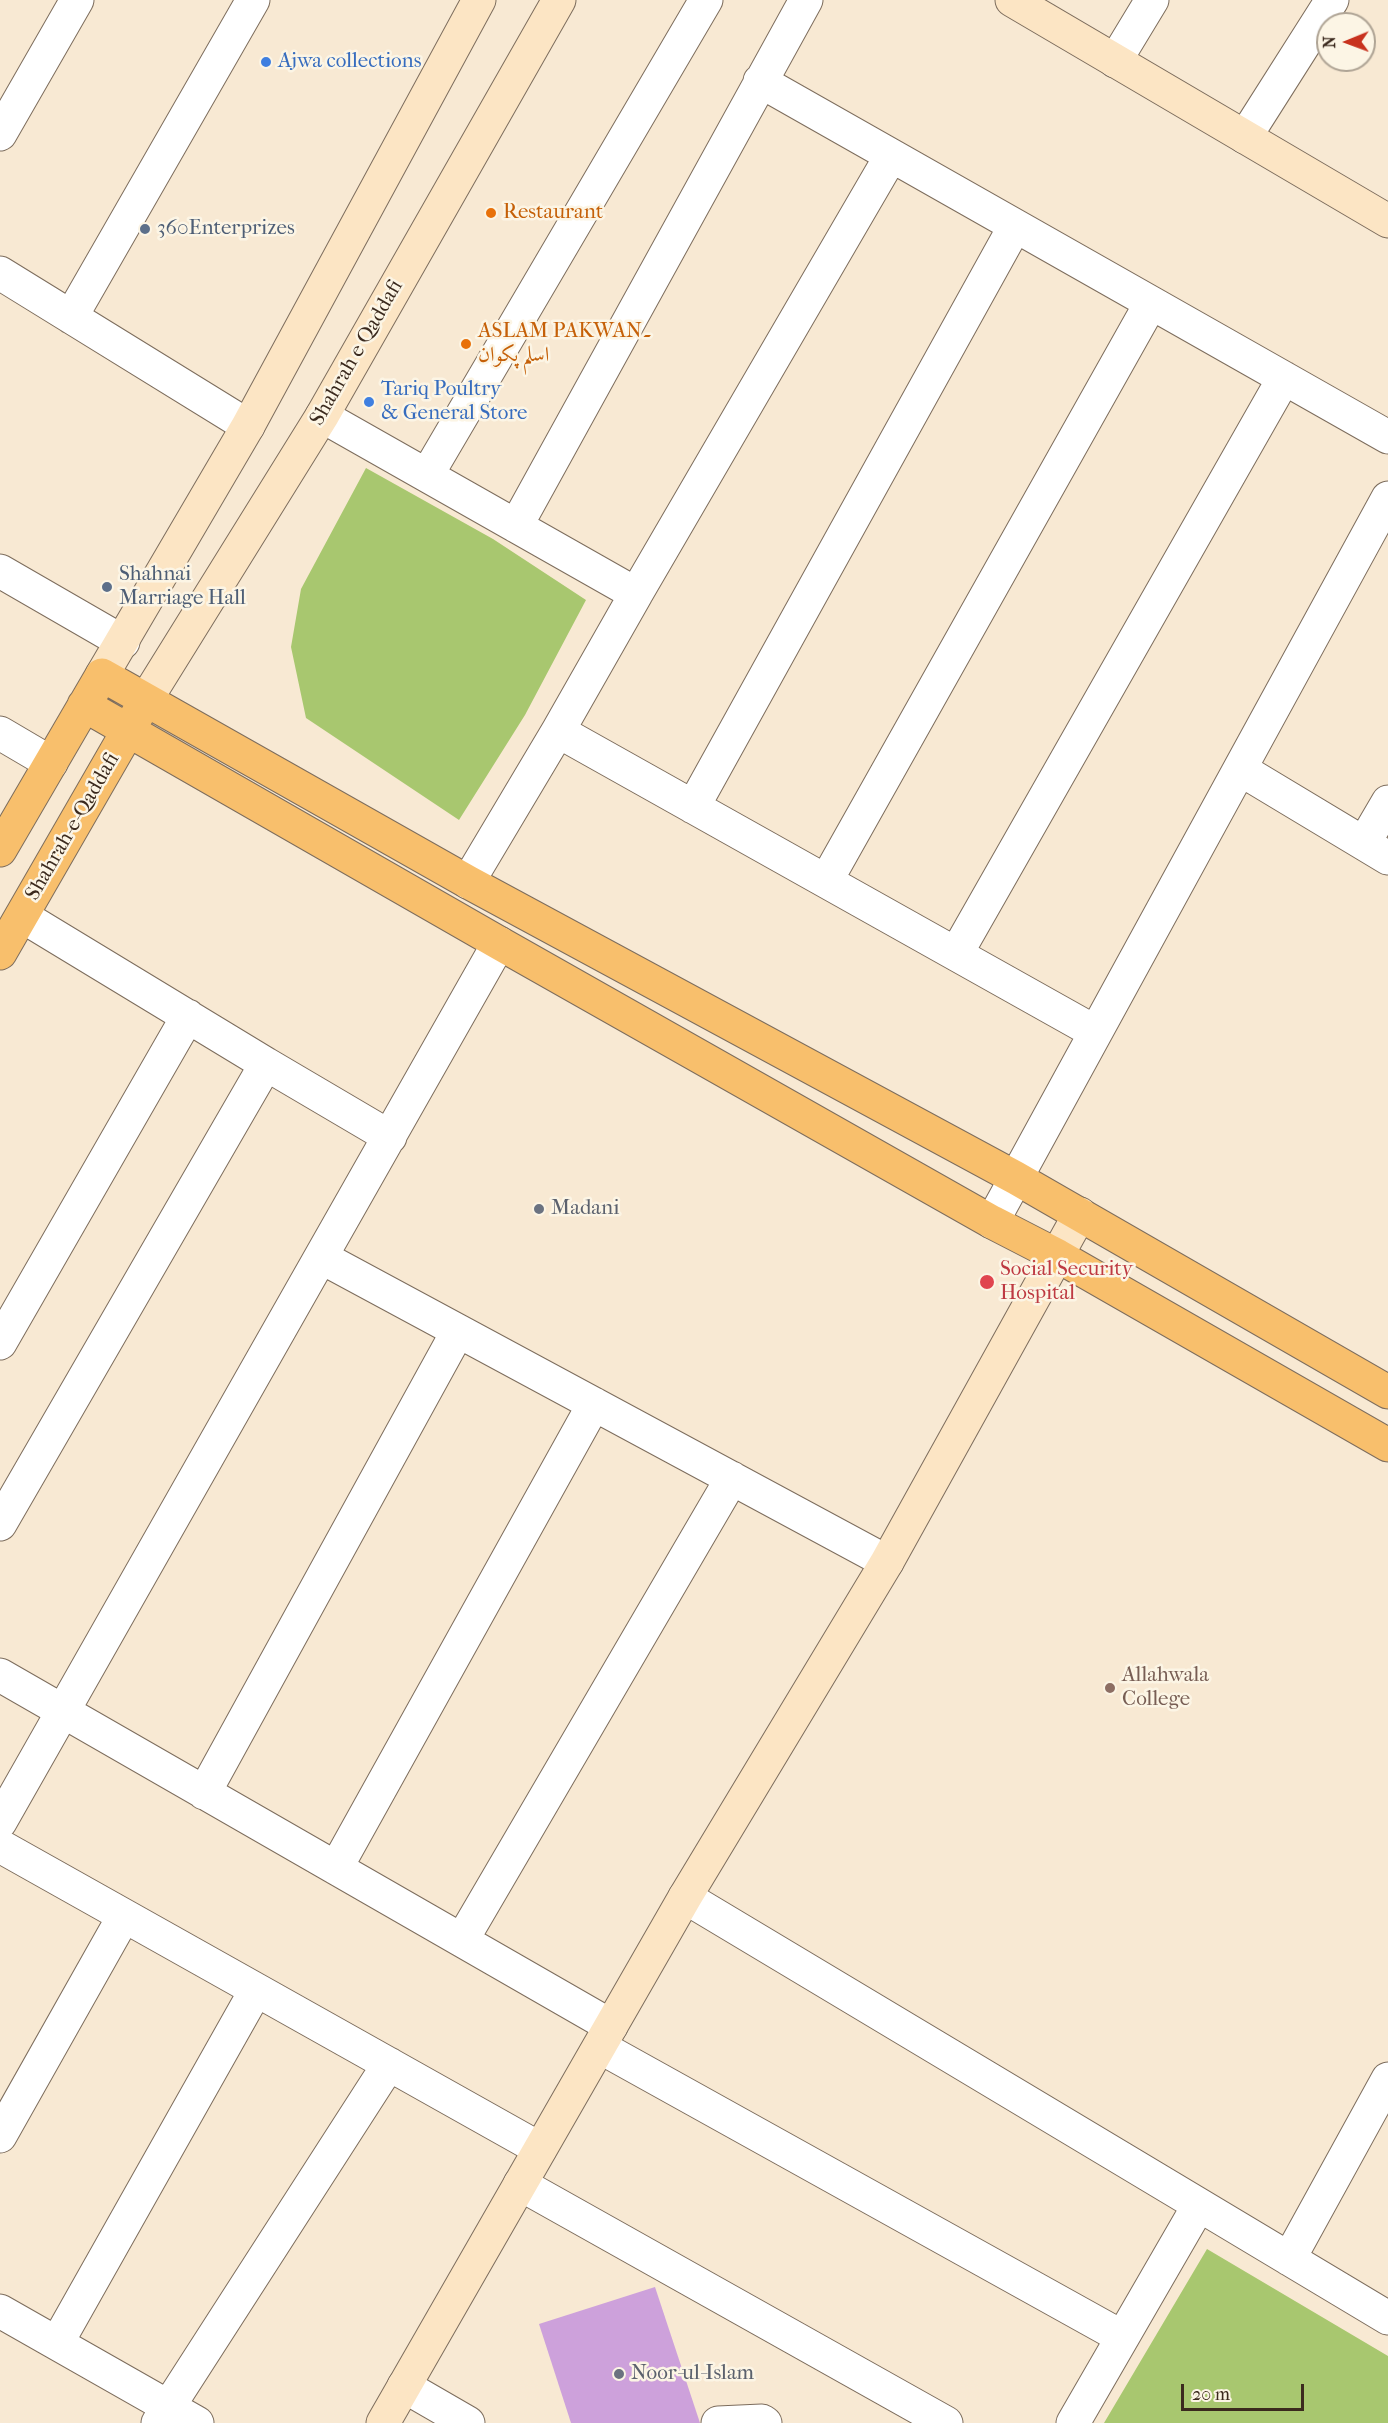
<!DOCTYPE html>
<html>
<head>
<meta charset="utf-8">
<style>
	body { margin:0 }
	#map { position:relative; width:1388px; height:2423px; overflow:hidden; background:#f8e9d3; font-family:"IM FELL French Canon",serif }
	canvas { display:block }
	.north { position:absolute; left:1316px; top:12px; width:60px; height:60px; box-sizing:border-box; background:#fcf5e5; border:2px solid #afa495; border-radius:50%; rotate:269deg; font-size:16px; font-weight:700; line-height:24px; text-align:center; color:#3b2a1e }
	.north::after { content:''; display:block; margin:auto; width:21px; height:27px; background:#c8321e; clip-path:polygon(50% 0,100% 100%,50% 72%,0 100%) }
	.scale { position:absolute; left:1181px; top:2384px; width:123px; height:27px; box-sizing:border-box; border:3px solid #3b2a1e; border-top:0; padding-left:8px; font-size:18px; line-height:21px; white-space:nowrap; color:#3b2a1e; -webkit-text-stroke:4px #fcf5e5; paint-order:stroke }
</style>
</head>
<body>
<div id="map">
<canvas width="1388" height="2423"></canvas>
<div class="north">N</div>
<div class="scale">20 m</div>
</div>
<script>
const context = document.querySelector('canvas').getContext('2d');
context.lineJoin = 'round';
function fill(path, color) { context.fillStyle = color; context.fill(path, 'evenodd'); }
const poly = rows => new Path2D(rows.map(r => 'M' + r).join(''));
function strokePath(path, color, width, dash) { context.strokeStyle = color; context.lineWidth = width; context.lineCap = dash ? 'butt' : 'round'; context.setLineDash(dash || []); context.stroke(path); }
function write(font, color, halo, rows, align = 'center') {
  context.font = font + ' "IM FELL French Canon",Amiri,serif'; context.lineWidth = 5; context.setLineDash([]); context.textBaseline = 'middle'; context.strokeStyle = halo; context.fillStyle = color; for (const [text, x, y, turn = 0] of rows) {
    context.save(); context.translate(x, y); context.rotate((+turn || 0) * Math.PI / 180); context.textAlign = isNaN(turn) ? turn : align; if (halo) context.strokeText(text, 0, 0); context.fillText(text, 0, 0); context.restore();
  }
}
fill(poly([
	[366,468,493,539,586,600,525,715,459,820,306,718,291,647,301,589],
	[1207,2249,1388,2356,1388,2423,1104,2423]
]), '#a8c76f');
fill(poly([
	[655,2287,700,2423,571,2423,539,2324]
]), '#cda1db');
const street = poly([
	[1115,61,1152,0],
	[760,81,1388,437],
	[0,134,77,0],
	[1245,137,1332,0],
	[0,273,248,426],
	[71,317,253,0],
	[322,416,636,594,558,731,468,882],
	[427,475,706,0],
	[516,526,806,0],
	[0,571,123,642],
	[636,594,891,156],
	[558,731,1095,1032],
	[0,733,51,763],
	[1240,769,1388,858],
	[693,807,1015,226],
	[1364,843,1388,802],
	[826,881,1151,303],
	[22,916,266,1064],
	[956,954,1284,378],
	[992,1222,1388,498],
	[321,1257,887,1562],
	[0,1343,188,1016],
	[0,1524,266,1064,390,1137],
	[0,1675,611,2026],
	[204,1793,458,1331],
	[0,1822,499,943],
	[0,1846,540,2149],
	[336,1868,594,1404],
	[685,1897,1388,2318],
	[462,1940,732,1478],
	[600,2047,1122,2337],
	[0,2136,124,1916],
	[520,2184,946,2423],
	[1289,2259,1388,2079],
	[0,2311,197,2423],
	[57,2343,256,1990],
	[404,2386,468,2423],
	[158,2423,389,2064],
	[718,2423,762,2421,765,2423],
	[1073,2423,1199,2205]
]);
const secondary = poly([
	[1012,0,1388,221],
	[102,675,248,426,479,0],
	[145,701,322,416,559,0],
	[383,2423,685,1897,887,1562,1080,1214]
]);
const primary = poly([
	[84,705,499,943,992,1222,1058,1256,1388,1445],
	[0,850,102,675,468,882,1016,1178,1388,1392],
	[0,953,140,710]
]);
strokePath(street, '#7d6d5d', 35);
strokePath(secondary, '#7d6d5d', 35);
strokePath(primary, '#7d6d5d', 35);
strokePath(street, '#fff', 33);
strokePath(secondary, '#fce5c4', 33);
strokePath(primary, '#f8bf6c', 33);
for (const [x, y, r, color] of [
	[266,62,6,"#3f7fe0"],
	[491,213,6,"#e8710a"],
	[145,229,6,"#5c6f8a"],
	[466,344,6,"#e8710a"],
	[369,402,6,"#3f7fe0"],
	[107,587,6,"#5c6f8a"],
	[539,1209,6,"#6b7280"],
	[987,1282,8,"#e0444e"],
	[1110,1688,6,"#8d6e63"],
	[619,2374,6,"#6b7280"]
]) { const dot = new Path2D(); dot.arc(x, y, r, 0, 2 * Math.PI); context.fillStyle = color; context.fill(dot); strokePath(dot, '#fcf5e5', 2); }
write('21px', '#366cbe', '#fcf5e5', [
	["Ajwa collections",278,62],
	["Tariq Poultry",381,390],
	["& General Store",381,414]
], 'left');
write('21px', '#c56008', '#fcf5e5', [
	["Restaurant",503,213],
	["ASLAM PAKWAN۔",478,332],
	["اسلم پکوان",478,356]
], 'left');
write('21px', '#4e5e75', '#fcf5e5', [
	["360Enterprizes",157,229],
	["Shahnai",119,575],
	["Marriage Hall",119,599]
], 'left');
write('21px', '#3b2a1e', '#fcf5e5', [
	["Shahrah e Qaddafi",357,353,-60],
	["Shahrah-e-Qaddafi",73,827,-60]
]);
write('21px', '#5b616d', '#fcf5e5', [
	["Madani",551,1209],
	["Noor-ul-Islam",631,2374]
], 'left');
write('21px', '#be3a42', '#fcf5e5', [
	["Social Security",1000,1270],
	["Hospital",1000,1294]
], 'left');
write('21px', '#785e54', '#fcf5e5', [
	["Allahwala",1122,1676],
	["College",1122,1700]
], 'left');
</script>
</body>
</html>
